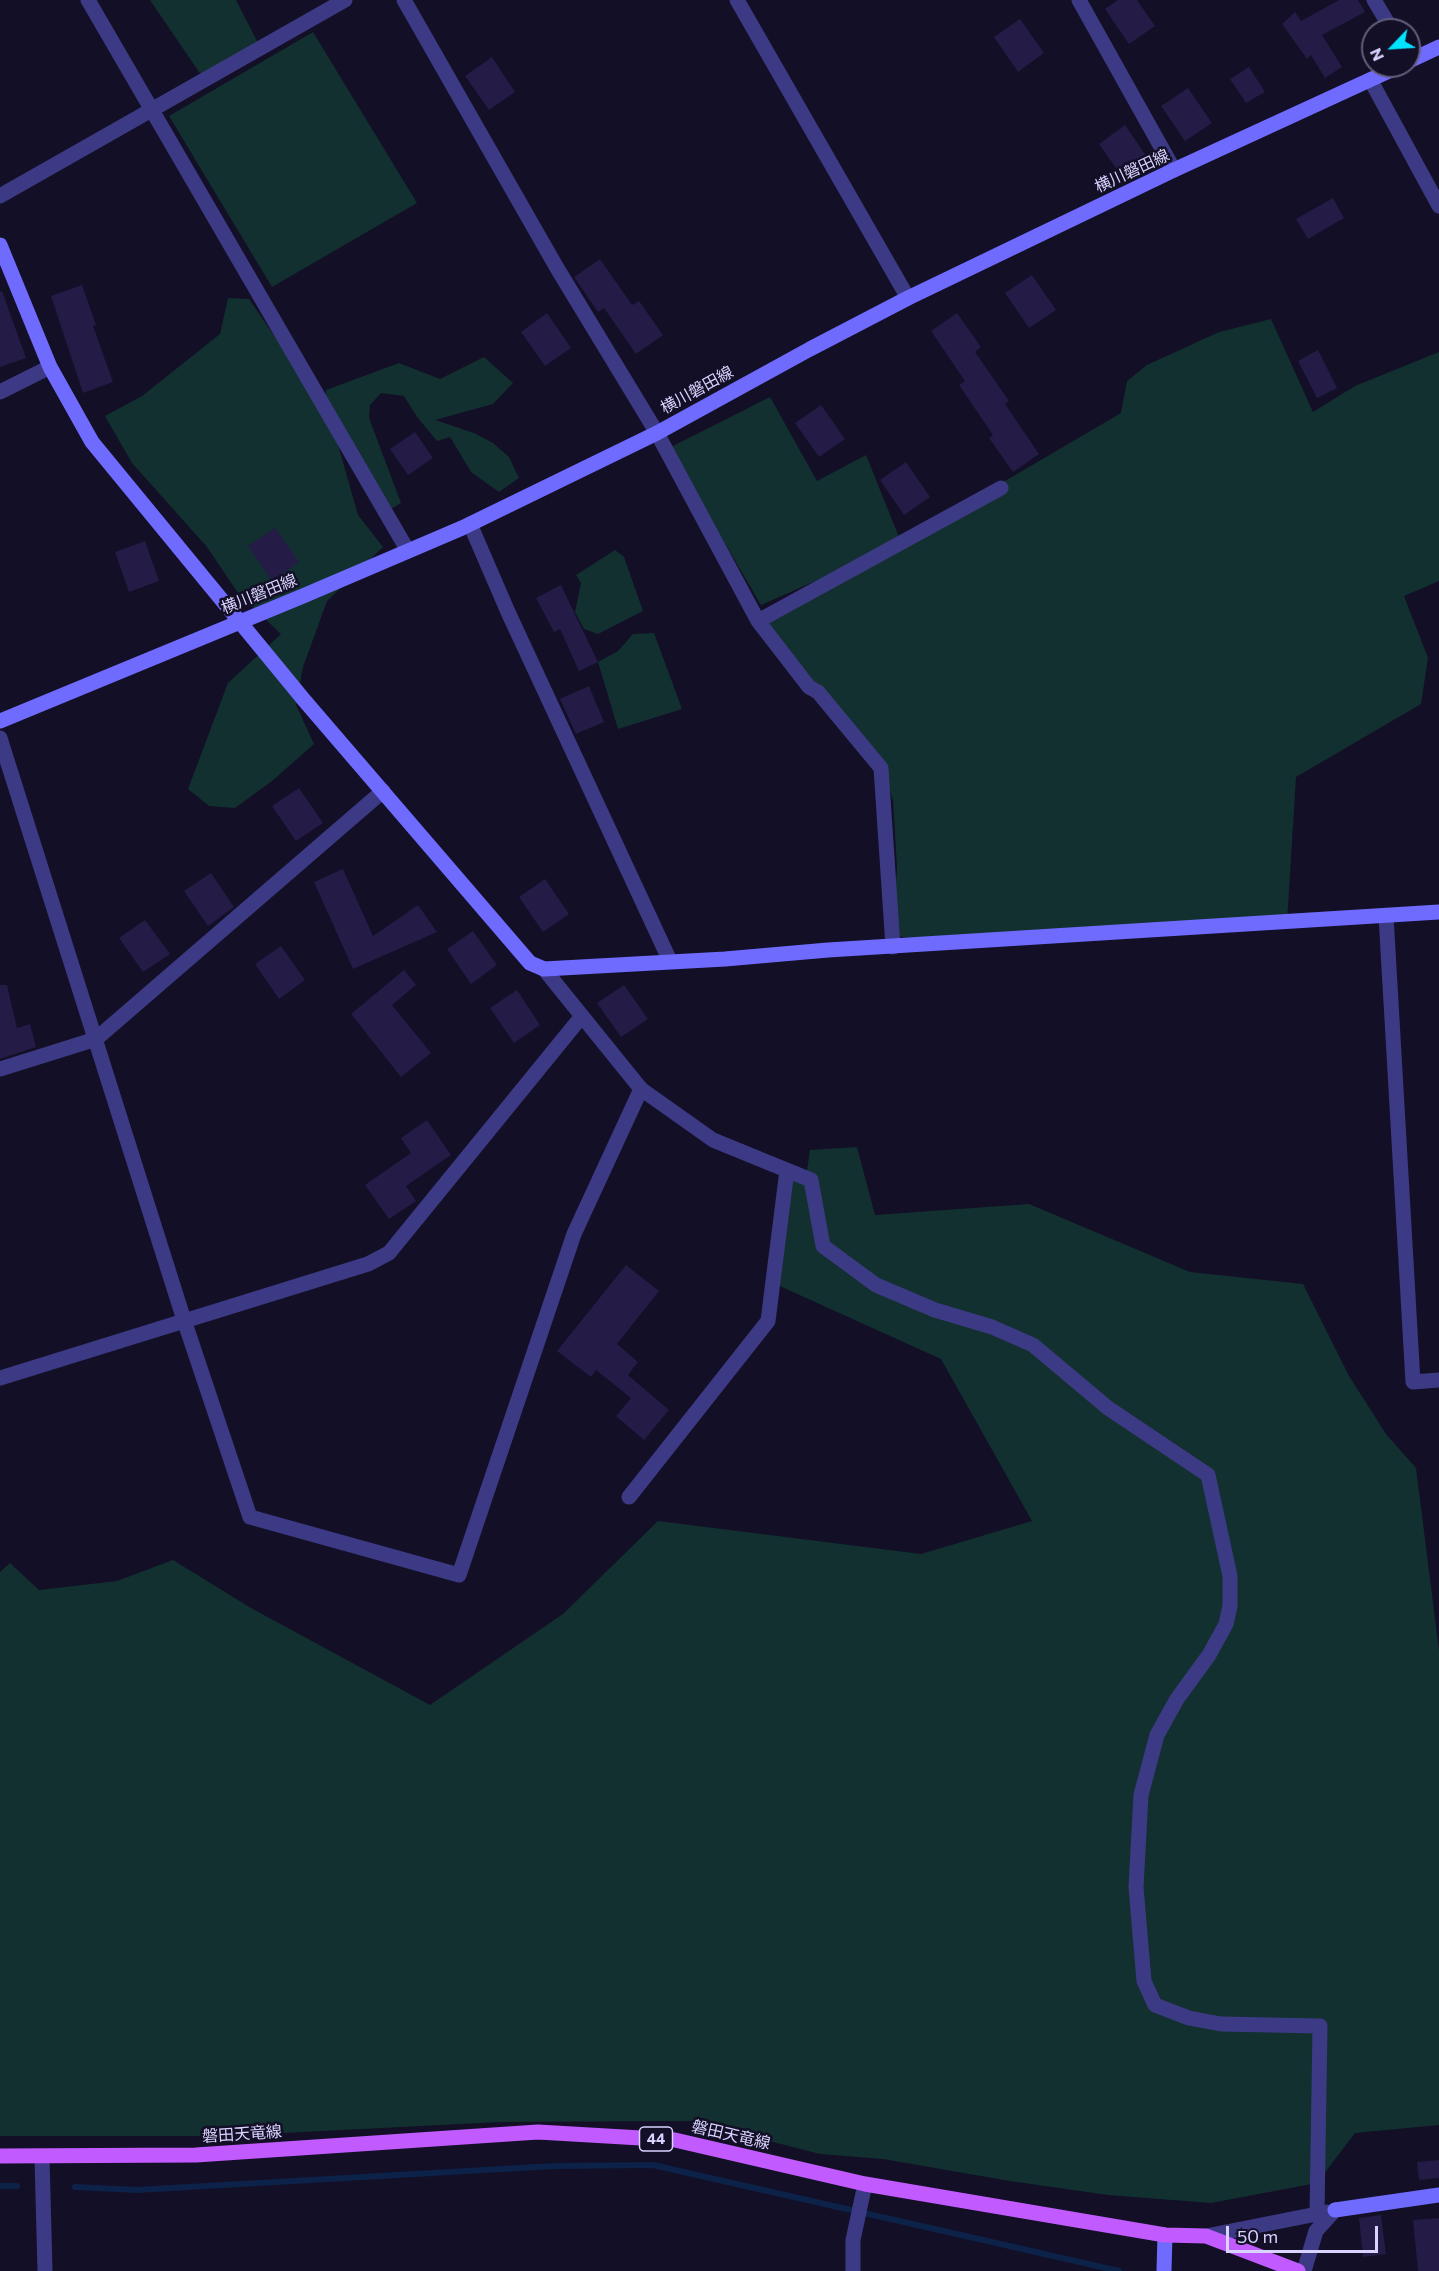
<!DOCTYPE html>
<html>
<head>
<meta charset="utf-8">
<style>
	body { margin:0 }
	#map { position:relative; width:1439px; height:2271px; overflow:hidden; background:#130f26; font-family:Commissioner,sans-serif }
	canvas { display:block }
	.north { position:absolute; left:1361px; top:18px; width:60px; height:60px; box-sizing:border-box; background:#130f26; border:2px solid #625e7d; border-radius:50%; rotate:245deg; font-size:16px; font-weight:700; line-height:24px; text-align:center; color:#d9d4ff }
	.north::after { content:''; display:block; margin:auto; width:21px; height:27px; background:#00e5ff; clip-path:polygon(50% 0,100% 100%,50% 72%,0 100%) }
	.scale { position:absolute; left:1226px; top:2226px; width:152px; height:27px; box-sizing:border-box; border:3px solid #d9d4ff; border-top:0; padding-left:8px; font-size:18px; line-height:21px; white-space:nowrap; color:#d9d4ff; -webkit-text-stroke:4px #130f26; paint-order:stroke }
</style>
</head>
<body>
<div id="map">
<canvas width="1439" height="2271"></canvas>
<div class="north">N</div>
<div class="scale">50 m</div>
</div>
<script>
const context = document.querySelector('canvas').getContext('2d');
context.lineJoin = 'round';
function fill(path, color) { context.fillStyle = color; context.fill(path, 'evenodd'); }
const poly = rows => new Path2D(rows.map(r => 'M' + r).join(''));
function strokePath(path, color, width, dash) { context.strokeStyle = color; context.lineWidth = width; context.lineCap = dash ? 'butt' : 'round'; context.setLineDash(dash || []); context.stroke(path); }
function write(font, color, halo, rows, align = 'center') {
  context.font = font + ' Commissioner,"Noto Sans JP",sans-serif'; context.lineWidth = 5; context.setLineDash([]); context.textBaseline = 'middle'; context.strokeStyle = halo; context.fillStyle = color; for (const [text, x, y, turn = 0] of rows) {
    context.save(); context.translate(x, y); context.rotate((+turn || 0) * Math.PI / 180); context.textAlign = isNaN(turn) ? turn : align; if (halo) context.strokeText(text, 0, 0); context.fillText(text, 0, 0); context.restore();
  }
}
fill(poly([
	[150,0,236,0,258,43,201,75],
	[313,32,417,203,272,287,169,116],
	[228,298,249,299,324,408,326,390,399,363,440,379,484,357,513,383,493,404,435,420,474,433,493,443,509,457,519,478,499,492,471,472,450,437,437,441,417,417,404,396,381,393,370,405,369,418,401,503,391,509,331,420,358,515,383,547,327,601,303,667,296,705,314,744,272,781,235,808,209,806,188,789,228,683,281,634,238,593,207,547,132,463,105,416,142,396,220,334],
	[1271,319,1313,412,1355,386,1439,352,1439,581,1404,596,1428,658,1421,704,1296,777,1287,922,963,942,893,936,897,867,893,801,882,761,758,621,886,550,761,605,669,448,770,397,817,481,866,455,901,542,1121,413,1127,381,1147,365,1219,332],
	[615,550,624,557,643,611,598,634,584,629,575,612,581,583,576,575],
	[654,633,682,709,618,729,598,662,618,651,633,634],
	[857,1147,875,1215,1029,1204,1190,1272,1303,1284,1349,1376,1386,1434,1416,1468,1439,1650,1439,2125,1355,2133,1317,2183,1211,2203,1108,2195,1010,2181,883,2159,820,2154,691,2121,500,2122,225,2136,0,2136,0,1572,10,1563,39,1590,117,1581,173,1560,251,1608,430,1705,563,1614,658,1521,921,1554,1032,1521,941,1359,773,1283,787,1170,806,1177,810,1150]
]), '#12302f');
strokePath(poly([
	[0,2186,17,2186],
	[75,2187,137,2190,554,2166,653,2165,1119,2271]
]), '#0c2248', 6);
fill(poly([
	[1118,0,1137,0,1155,26,1129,44,1105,9],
	[1339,0,1358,0,1365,12,1322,35,1342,67,1325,78,1311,55,1307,59,1282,24,1295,12,1301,21],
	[1020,19,1044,53,1018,72,994,37],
	[492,57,515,92,489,110,465,76],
	[1249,67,1265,92,1246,103,1230,79],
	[1188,88,1212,123,1185,141,1161,106],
	[1125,125,1149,160,1123,178,1099,144],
	[1333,198,1344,218,1308,239,1296,219],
	[600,259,632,305,639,301,663,335,636,354,604,308,598,312,574,277],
	[1032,275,1056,310,1029,328,1005,293],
	[82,285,96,325,93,326,113,382,83,393,51,296],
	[2,291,26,358,0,367,0,292],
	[547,313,571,348,545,366,521,332],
	[957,313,981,347,975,352,1009,401,1005,404,1039,454,1013,472,989,438,993,435,959,385,965,381,931,331],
	[1318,350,1337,388,1317,398,1298,361],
	[821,405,845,439,819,457,795,423],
	[415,432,433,458,408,475,390,449],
	[906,462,930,497,904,515,880,480],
	[275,528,299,562,272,581,248,546],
	[145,541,159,581,129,592,115,552],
	[561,585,598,662,579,671,560,629,554,632,536,598],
	[589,686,604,722,576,734,560,699],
	[299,788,323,823,296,841,272,806],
	[343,869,373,936,418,905,437,932,353,969,314,882],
	[211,873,234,907,208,926,184,891],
	[545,879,569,914,543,932,519,897],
	[145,920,170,954,143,972,119,938],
	[473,931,497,965,471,984,447,949],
	[281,946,305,980,279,999,255,964],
	[404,970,416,985,392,1005,431,1053,401,1077,351,1014],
	[0,985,7,985,17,1028,30,1024,36,1047,0,1059],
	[624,985,648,1019,621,1037,597,1003],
	[517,990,540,1025,514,1043,490,1008],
	[427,1120,451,1155,406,1186,416,1201,389,1219,365,1185,411,1153,401,1138],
	[626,1265,659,1291,617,1344,638,1362,628,1375,669,1410,644,1440,616,1416,631,1398,596,1370,591,1377,557,1351],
	[1439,2160,1439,2178,1419,2180,1417,2162],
	[1381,2215,1386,2254,1363,2257,1359,2218],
	[1439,2218,1439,2271,1418,2271,1413,2220]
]), '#241b47');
strokePath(poly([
	[88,0,408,551],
	[404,0,557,268,657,433,758,621,809,687,818,692,881,768,893,947],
	[737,0,908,298],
	[1079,0,1174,170],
	[1374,0,1392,30],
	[1371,81,1439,206],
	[0,196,345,0],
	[0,392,50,367],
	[470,524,508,612,670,961],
	[758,621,1001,488],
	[0,738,184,1320,250,1517,459,1575,574,1234,641,1089],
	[1386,916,1413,1382,1439,1380],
	[544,969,641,1089,713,1140,811,1180,823,1246,876,1285,935,1310,992,1327,1033,1345,1108,1408,1208,1475,1230,1576,1230,1606,1226,1624,1209,1655,1177,1699,1157,1735,1141,1795,1136,1887,1144,1981,1155,2005,1189,2018,1221,2024,1320,2026,1317,2214],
	[0,1069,96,1039,383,791],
	[0,1378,368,1264,389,1253,582,1016],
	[629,1497,768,1321,787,1170],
	[42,2157,45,2271],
	[1206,2236,1327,2212],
	[853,2271,853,2240,865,2184],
	[1304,2271,1316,2231,1335,2210]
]), '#3d3a85', 15);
strokePath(poly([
	[1409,61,1439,47],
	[0,245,50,367,92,442,304,700,530,963,544,969,725,959,828,950,1439,912],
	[0,721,303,596,462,528,657,433,810,349,908,298,1174,170,1400,66],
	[1335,2210,1439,2195],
	[1164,2271,1165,2235]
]), '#6f6bff', 15);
strokePath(poly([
	[0,2156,196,2155,538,2132,675,2140,865,2184,1165,2235,1206,2236,1298,2271]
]), '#c25bff', 15);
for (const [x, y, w] of [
	[656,2139,33]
]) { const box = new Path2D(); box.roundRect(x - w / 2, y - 12, w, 24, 4.5); context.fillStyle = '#130f26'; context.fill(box); strokePath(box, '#d9d4ff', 1.5); }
write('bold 15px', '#d9d4ff', null, [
	["44",656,2139]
]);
write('16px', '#d9d4ff', '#130f26', [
	["横川磐田線",1132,171,-25],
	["横川磐田線",697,390,-29],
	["横川磐田線",259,594,-22],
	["磐田天竜線",242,2134,-4],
	["磐田天竜線",731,2135,13]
]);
</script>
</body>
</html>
